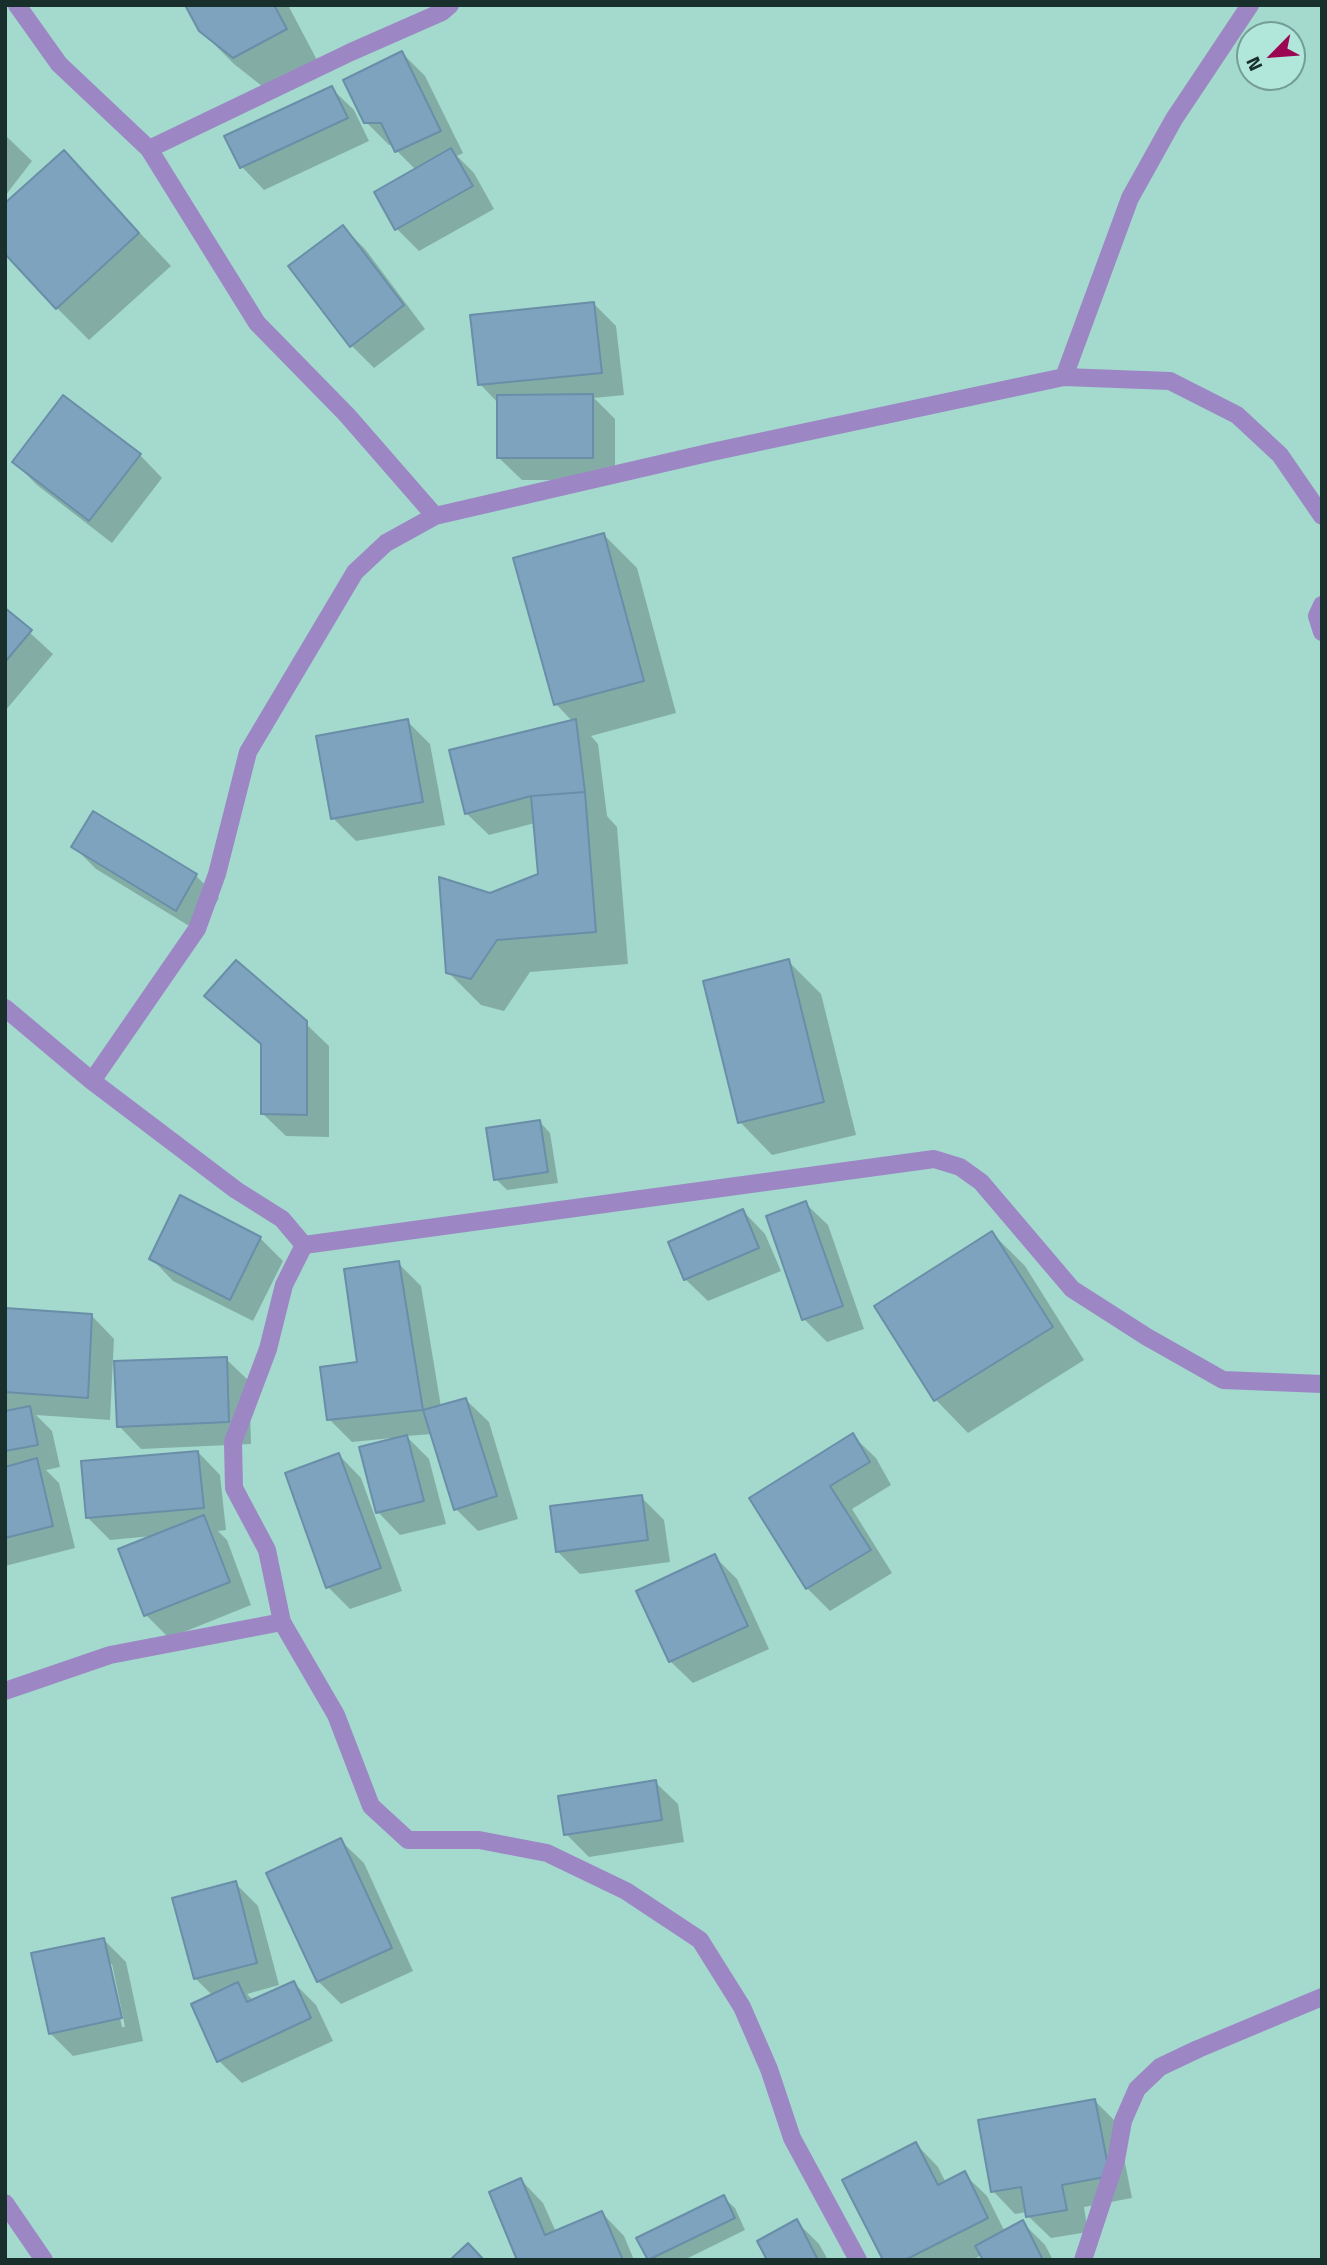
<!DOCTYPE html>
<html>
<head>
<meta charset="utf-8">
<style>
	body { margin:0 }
	#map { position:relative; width:1327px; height:2265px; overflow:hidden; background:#a4d9ce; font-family:"Titillium Web",sans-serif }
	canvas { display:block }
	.frame { position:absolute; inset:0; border:7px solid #192f2b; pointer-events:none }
	.north { position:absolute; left:1236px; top:21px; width:70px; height:70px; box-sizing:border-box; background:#b1e6db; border:2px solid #749d95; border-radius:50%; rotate:245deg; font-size:19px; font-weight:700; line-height:28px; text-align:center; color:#192f2b }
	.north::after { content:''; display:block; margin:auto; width:24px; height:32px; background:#9c0551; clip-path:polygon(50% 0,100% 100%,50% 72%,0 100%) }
</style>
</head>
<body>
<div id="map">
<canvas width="1327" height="2265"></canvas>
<div class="frame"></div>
<div class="north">N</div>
</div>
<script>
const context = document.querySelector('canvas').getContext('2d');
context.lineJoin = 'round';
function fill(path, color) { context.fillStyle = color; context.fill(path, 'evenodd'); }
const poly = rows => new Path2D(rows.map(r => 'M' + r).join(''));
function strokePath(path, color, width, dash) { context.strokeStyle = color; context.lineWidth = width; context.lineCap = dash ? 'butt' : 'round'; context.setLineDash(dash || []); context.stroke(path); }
fill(poly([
	[187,5,288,5,318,62,267,90,234,64,200,30],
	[402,53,425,76,463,153,457,156,474,173,494,209,419,251,397,229,416,170,397,151,394,145,389,145,366,122],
	[331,88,354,110,369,141,264,190,242,167],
	[5,135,32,161,5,196],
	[64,152,171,266,89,340,57,308],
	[343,227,365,249,425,329,374,368,352,346],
	[593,303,616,326,624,395,594,398,615,419,615,480,522,480,499,458,499,404,480,384],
	[140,455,162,478,112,543,37,485,14,462],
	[604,535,637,568,676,713,591,736,598,744,607,816,617,827,628,964,530,972,504,1011,481,1005,448,972,491,895,540,875,535,823,489,835,466,813,573,722,556,704],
	[5,610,53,654,5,711],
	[407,721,430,744,445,825,356,841,333,818],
	[93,813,196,876,219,898,199,932,96,869,73,846],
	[788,961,821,994,856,1135,772,1155,740,1122],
	[207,996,305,1023,329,1046,329,1137,286,1136,263,1114,263,1047],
	[539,1121,550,1133,558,1183,507,1190,496,1179],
	[805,1203,828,1225,864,1329,827,1342,804,1319,768,1217],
	[743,1211,765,1234,781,1271,708,1301,685,1279],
	[992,1233,1025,1266,1084,1360,968,1433,936,1400,876,1306],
	[260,1238,283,1261,253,1321,173,1281,151,1258],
	[398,1263,421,1286,441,1407,466,1400,489,1422,518,1519,478,1531,456,1509,432,1434,406,1436,429,1459,446,1524,400,1535,378,1512,392,1438,352,1442,329,1419,359,1363],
	[5,1310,92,1316,114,1339,110,1420,36,1415,52,1431,60,1467,46,1470,59,1483,75,1548,5,1566],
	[226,1359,249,1381,251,1444,141,1449,119,1426],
	[853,1436,876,1458,891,1485,852,1509,892,1573,830,1611,807,1588,752,1498],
	[198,1452,220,1475,226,1530,218,1531,227,1540,251,1605,169,1638,146,1615,153,1536,110,1540,87,1517],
	[339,1455,361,1478,402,1591,350,1609,328,1587],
	[641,1497,664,1520,670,1562,580,1574,557,1551],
	[714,1556,737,1579,769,1649,693,1683,670,1661],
	[655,1782,678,1804,684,1842,589,1857,566,1834],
	[341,1841,364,1863,413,1971,341,2004,318,1981],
	[235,1883,258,1906,279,1985,247,1994,254,2001,294,1983,316,2005,333,2041,242,2083,219,2061,213,1996,195,1978],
	[104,1940,126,1962,143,2041,73,2056,50,2033],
	[108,1964,112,1964,125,2027,122,2027],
	[1094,2100,1117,2123,1132,2198,1084,2207,1088,2232,1051,2238,1028,2216,1027,2212,1015,2214,993,2191],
	[916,2144,938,2167,946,2183,964,2174,987,2196,1005,2232,1022,2222,1045,2245,1053,2260,985,2260,982,2255,972,2260,885,2260],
	[521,2180,543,2203,556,2232,602,2213,624,2236,634,2260,519,2260],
	[723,2197,735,2208,745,2230,684,2260,650,2260,639,2238],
	[796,2221,819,2244,828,2260,769,2260]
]), '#0003');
const building = poly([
	[185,5,274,5,287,29,233,58,199,31,185,5],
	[402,51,441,131,395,152,381,123,364,123,343,80,402,51],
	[332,86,348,118,240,168,224,136,332,86],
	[451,148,473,186,395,230,374,192,451,148],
	[64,150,139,233,56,309,5,254,5,203,64,150],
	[343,225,404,305,350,347,288,266,343,225],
	[594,302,602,373,478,385,470,315,594,302],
	[593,394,593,458,497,458,497,395,593,394],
	[63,395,141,454,89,521,12,462,63,395],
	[604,533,644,681,554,705,513,558,604,533],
	[5,608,32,630,5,662,5,608],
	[408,719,423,802,331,819,316,736,408,719],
	[576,719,585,792,531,796,465,814,449,750,576,719],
	[585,792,596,932,497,940,471,979,446,973,439,877,490,893,538,874,531,796,585,792],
	[93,811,197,874,176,911,71,847,93,811],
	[789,959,824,1102,738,1123,703,981,789,959],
	[236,960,307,1021,307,1115,261,1114,261,1044,204,996,236,960],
	[540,1120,548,1172,494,1180,486,1128,540,1120],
	[180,1195,261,1237,230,1300,149,1259,180,1195],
	[806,1201,843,1306,802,1320,766,1216,806,1201],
	[743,1209,759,1248,684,1280,668,1242,743,1209],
	[992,1231,1053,1327,934,1401,874,1306,992,1231],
	[399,1261,423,1410,327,1420,320,1367,357,1362,344,1269,399,1261],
	[5,1308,92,1314,88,1398,5,1392,5,1308],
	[227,1357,229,1422,117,1427,114,1361,227,1357],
	[466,1398,497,1496,454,1510,423,1410,466,1398],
	[30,1406,38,1445,5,1451,5,1411,30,1406],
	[853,1433,870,1462,830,1486,871,1550,806,1589,749,1498,853,1433],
	[407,1435,424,1501,376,1513,359,1447,407,1435],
	[198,1451,204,1508,86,1518,81,1461,198,1451],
	[339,1453,381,1568,326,1588,285,1473,339,1453],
	[37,1458,53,1526,5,1538,5,1467,37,1458],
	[642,1495,648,1540,556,1552,550,1506,642,1495],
	[204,1515,230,1582,144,1616,118,1549,204,1515],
	[715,1554,748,1626,669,1662,636,1591,715,1554],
	[656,1780,662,1820,564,1835,558,1796,656,1780],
	[341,1838,392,1948,317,1982,266,1873,341,1838],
	[236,1881,257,1963,194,1979,172,1898,236,1881],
	[104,1938,122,2018,49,2034,31,1953,104,1938],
	[294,1981,311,2018,217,2062,191,2004,238,1982,247,2002,294,1981],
	[1095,2099,1110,2176,1062,2185,1067,2210,1026,2217,1021,2187,991,2192,978,2120,1095,2099],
	[916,2142,938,2185,965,2171,988,2218,905,2260,883,2260,842,2180,916,2142],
	[521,2178,545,2235,602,2211,623,2260,517,2260,489,2192,521,2178],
	[724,2195,735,2218,648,2260,636,2238,724,2195],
	[797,2219,818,2260,767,2260,757,2241,797,2219],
	[1023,2220,1043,2260,983,2260,975,2246,1023,2220],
	[468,2243,484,2260,450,2260,468,2243]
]);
fill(building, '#7ea3be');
strokePath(building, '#698ea8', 2);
strokePath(poly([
	[17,5,59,64,149,149,257,323,347,415,435,516],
	[149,149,351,52,442,12,450,5],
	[1064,377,1130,198,1174,119,1250,5],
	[1322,605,1317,616,1322,632],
	[5,1008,92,1081,236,1190,282,1219,304,1245,284,1285,268,1349,233,1442,234,1488,267,1550,282,1622,336,1715,371,1806,408,1840,479,1840,547,1853,626,1891,700,1940,742,2007,769,2069,792,2138,858,2260],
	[92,1081,197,929,217,874,248,752,355,572,386,543,435,516,712,452,1064,377,1170,381,1237,415,1280,455,1322,516],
	[304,1245,934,1159,960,1167,981,1182,1072,1289,1147,1337,1223,1380,1322,1384],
	[5,1691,110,1655,282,1622],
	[5,2203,44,2260],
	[1083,2260,1116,2160,1123,2121,1137,2089,1160,2067,1198,2049,1322,1997]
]), '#9c86c4', 18);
</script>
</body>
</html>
